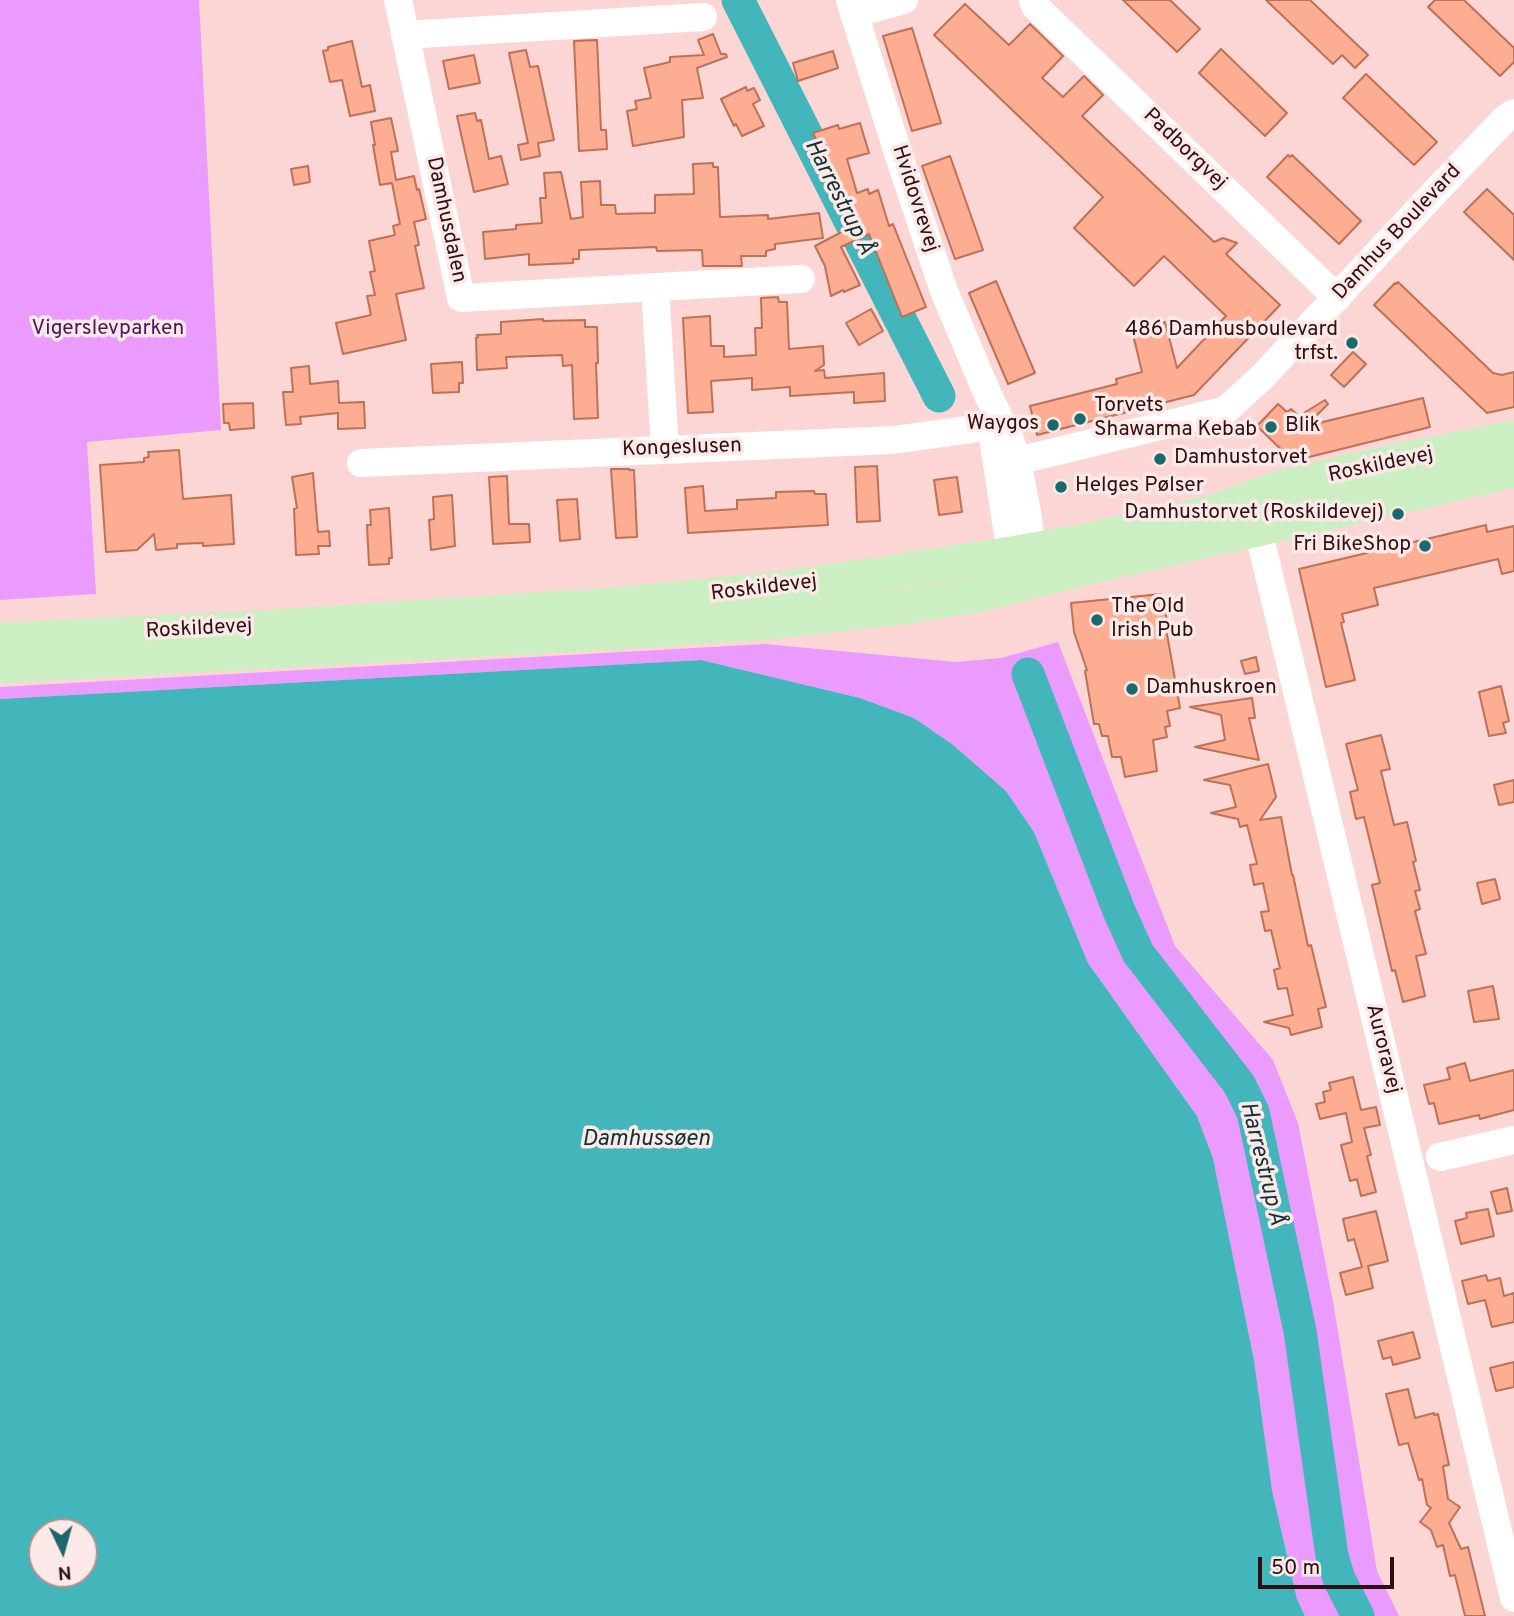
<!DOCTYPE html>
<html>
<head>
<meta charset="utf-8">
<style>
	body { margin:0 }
	#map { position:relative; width:1514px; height:1616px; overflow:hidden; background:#fcd6d5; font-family:Overpass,sans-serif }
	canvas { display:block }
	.north { position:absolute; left:28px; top:1518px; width:70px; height:70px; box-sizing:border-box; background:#fce9e8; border:2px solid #aa9292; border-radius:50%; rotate:175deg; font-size:19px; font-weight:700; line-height:28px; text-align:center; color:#2f0f11 }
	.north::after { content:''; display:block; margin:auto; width:24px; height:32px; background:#1c696d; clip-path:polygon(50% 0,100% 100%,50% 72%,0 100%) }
	.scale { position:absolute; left:1258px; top:1557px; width:136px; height:32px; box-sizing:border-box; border:4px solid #2f0f11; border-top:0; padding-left:9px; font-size:21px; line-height:24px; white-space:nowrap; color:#2f0f11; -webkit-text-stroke:5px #fce9e8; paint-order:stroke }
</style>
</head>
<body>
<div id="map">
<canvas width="1514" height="1616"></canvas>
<div class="north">N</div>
<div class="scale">50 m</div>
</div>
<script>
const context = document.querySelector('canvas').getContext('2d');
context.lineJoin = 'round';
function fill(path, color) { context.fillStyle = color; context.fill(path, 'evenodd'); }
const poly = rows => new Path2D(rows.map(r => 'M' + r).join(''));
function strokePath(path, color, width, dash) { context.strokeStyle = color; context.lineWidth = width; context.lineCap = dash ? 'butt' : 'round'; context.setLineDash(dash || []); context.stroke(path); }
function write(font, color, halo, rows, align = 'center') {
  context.font = font + ' Overpass,sans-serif'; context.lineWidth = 7; context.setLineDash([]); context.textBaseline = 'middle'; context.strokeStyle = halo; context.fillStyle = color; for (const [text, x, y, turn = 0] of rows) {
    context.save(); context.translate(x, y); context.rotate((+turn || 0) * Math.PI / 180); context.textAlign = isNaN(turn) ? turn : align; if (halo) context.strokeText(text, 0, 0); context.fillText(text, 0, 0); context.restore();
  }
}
fill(poly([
	[0,0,199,0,221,430,87,442,96,594,0,600],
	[1058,642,1175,946,1273,1060,1298,1123,1334,1307,1377,1571,1399,1616,1305,1616,1297,1599,1272,1490,1254,1360,1213,1158,1197,1116,1088,963,1034,832,1006,791,952,744,914,718,860,698,701,660,0,699,0,687,765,644,956,662,1001,658]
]), '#eb9bfe');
fill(poly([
	[701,660,860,698,914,718,952,744,1006,791,1034,832,1088,963,1197,1116,1213,1158,1254,1360,1272,1490,1297,1599,1305,1616,0,1616,0,699],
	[42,1532,84,1532,84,1574,42,1574]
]), '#43b6bb');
strokePath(poly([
	[738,0,939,396],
	[1028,674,1119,911,1138,953,1239,1084,1253,1112,1300,1331,1332,1556,1339,1579,1358,1616]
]), '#43b6bb', 33);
const building = poly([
	[1123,0,1170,0,1200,29,1177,52,1123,0],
	[1266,0,1310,0,1368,55,1355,68,1342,55,1333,64,1266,0],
	[1435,0,1464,0,1514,48,1514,62,1500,76,1428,7,1435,0],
	[965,4,1009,45,1030,24,1063,56,1042,78,1063,97,1084,76,1103,95,1082,116,1214,242,1223,238,1237,243,1226,254,1280,305,1194,395,1037,435,1030,406,1117,384,1116,379,1142,372,1132,330,1165,322,1177,368,1226,316,1164,256,1134,286,1074,228,1103,197,934,35,965,4],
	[912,28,941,123,912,131,883,36,912,28],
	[713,34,721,54,726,54,727,57,697,68,703,98,682,100,684,137,633,146,627,111,637,109,635,101,651,98,644,68,670,62,670,57,704,55,698,40,713,34],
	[597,40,601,130,606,130,607,149,579,151,574,41,597,40],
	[352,41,362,87,370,85,375,111,350,116,342,80,330,82,323,51,328,50,328,47,352,41],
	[1221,49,1287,113,1265,136,1199,73,1221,49],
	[526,50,530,67,538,66,554,140,538,143,540,156,521,160,518,145,528,143,509,53,526,50],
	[833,51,838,68,798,81,793,63,833,51],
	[474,55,480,83,449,89,443,61,474,55],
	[1366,74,1437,142,1414,165,1343,98,1366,74],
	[746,87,747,91,754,88,760,100,753,104,764,126,742,136,736,124,734,126,721,99,746,87],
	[475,113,477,121,481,120,489,159,501,156,508,184,474,192,457,116,475,113],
	[391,118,398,151,391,152,396,180,414,176,417,190,419,189,426,219,414,222,419,245,415,246,424,288,396,294,406,340,343,354,336,323,371,315,367,296,375,295,370,272,375,271,369,241,395,235,393,226,400,224,392,183,380,185,373,145,375,145,371,122,391,118],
	[860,123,869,153,847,159,857,193,868,189,869,194,878,190,889,226,893,224,926,307,902,317,869,234,841,247,860,285,844,292,843,290,831,296,825,266,815,246,857,224,813,133,838,125,839,129,860,123],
	[1288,155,1290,157,1292,155,1361,221,1339,244,1267,177,1288,155],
	[950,156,983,250,955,259,922,166,950,156],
	[713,163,713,167,718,167,720,217,768,215,768,219,819,213,823,238,775,244,775,249,766,251,766,256,741,256,742,266,703,266,702,250,657,251,656,247,579,250,579,259,573,259,573,263,529,265,529,254,485,259,483,232,516,229,516,225,542,223,540,198,546,198,544,173,561,172,571,219,583,217,581,182,600,181,601,205,615,205,616,214,655,213,655,195,694,194,693,164,713,163],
	[308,166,310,182,294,185,291,169,308,166],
	[1487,189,1514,215,1514,260,1464,212,1487,189],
	[996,281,1035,373,1008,384,969,293,996,281],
	[1398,282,1493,373,1502,375,1514,372,1514,407,1487,413,1374,305,1395,283,1396,284,1398,282],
	[778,297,779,302,787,302,789,349,823,346,824,365,815,371,824,370,825,378,884,373,885,401,854,403,854,392,790,396,790,387,752,390,752,378,711,381,713,412,688,413,683,318,710,316,711,346,724,346,724,357,756,355,755,328,762,328,761,298,778,297],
	[871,309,883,331,859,345,846,323,871,309],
	[543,319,543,321,585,320,585,327,597,327,598,363,596,363,598,418,574,419,572,365,563,366,562,355,506,357,507,368,477,370,476,338,478,337,477,335,501,334,501,322,543,319],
	[1353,352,1366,364,1344,387,1331,375,1353,352],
	[462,362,463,383,459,383,459,392,433,393,431,364,462,362],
	[309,366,310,384,338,381,339,403,364,402,365,428,338,429,338,413,300,417,301,424,286,425,283,392,293,392,291,368,309,366],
	[1423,398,1430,427,1293,461,1257,426,1278,404,1287,412,1291,409,1299,416,1325,400,1328,404,1306,426,1423,398],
	[253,403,254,428,230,430,229,423,224,423,223,404,253,403],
	[179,450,183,499,231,495,234,544,203,546,203,543,177,544,177,548,156,550,154,534,137,550,106,552,100,465,144,462,144,458,149,457,148,452,179,450],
	[877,466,880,521,857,522,855,467,877,466],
	[611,469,629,469,629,470,634,470,637,537,616,538,611,469],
	[313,473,318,532,329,531,330,546,318,546,319,554,296,555,294,509,297,508,292,477,313,473],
	[507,476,509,524,529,524,530,542,493,544,489,477,507,476],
	[957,477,962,512,939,515,934,480,957,477],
	[703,486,705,511,737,509,737,500,776,498,776,492,814,491,815,494,826,494,828,525,688,533,685,488,703,486],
	[452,495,455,546,431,550,429,520,434,519,433,497,452,495],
	[577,499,580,539,560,541,557,500,577,499],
	[389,508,392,558,389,558,389,564,369,565,367,525,371,525,370,510,389,508],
	[1486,525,1487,532,1514,526,1514,571,1502,574,1498,559,1374,588,1378,605,1342,614,1344,622,1341,623,1355,680,1326,687,1299,569,1486,525],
	[1161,594,1170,633,1167,634,1180,708,1167,711,1170,726,1165,727,1167,737,1153,740,1157,771,1125,777,1121,757,1112,757,1108,736,1102,736,1099,724,1094,724,1085,671,1087,670,1074,632,1071,603,1161,594],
	[1256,657,1259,671,1245,674,1241,661,1256,657],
	[1501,686,1509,721,1503,723,1506,733,1489,736,1479,692,1501,686],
	[1252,698,1255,718,1249,718,1259,760,1195,747,1225,740,1221,715,1190,707,1252,698],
	[1381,735,1390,769,1381,771,1394,825,1407,822,1416,861,1413,862,1420,890,1415,891,1420,909,1415,911,1426,954,1416,956,1425,996,1403,1002,1395,970,1392,971,1372,885,1380,883,1364,817,1356,819,1350,792,1358,790,1346,744,1381,735],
	[1268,764,1276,797,1260,820,1281,817,1292,875,1293,875,1308,946,1311,945,1326,1007,1318,1009,1322,1027,1291,1035,1289,1028,1264,1022,1293,1015,1287,988,1278,989,1274,970,1280,968,1271,930,1265,931,1261,912,1269,911,1263,883,1254,885,1250,865,1257,864,1247,825,1240,827,1238,819,1211,813,1236,807,1230,785,1204,780,1268,764],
	[1514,780,1514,802,1499,805,1494,785,1514,780],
	[1495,879,1500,899,1482,904,1477,883,1495,879],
	[1493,986,1499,1019,1474,1022,1468,991,1493,986],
	[1465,1063,1470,1081,1514,1070,1514,1110,1480,1119,1479,1115,1439,1124,1434,1103,1429,1104,1424,1085,1450,1079,1447,1068,1465,1063],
	[1353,1077,1361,1110,1376,1107,1380,1125,1364,1128,1371,1155,1367,1156,1376,1192,1361,1196,1357,1179,1350,1181,1341,1145,1352,1142,1346,1113,1320,1119,1316,1104,1325,1102,1323,1092,1331,1090,1329,1083,1353,1077],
	[1507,1188,1512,1211,1497,1214,1491,1192,1507,1188],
	[1488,1209,1494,1236,1461,1244,1455,1221,1467,1218,1466,1213,1488,1209],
	[1376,1211,1388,1261,1368,1266,1373,1288,1346,1295,1340,1273,1362,1267,1354,1239,1348,1241,1343,1219,1376,1211],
	[1486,1275,1488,1281,1500,1278,1504,1296,1514,1293,1514,1322,1492,1327,1485,1300,1468,1304,1462,1281,1486,1275],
	[1413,1332,1420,1358,1393,1365,1391,1357,1383,1359,1378,1341,1413,1332],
	[1514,1362,1514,1387,1496,1391,1490,1368,1514,1362],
	[1408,1389,1415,1418,1434,1413,1434,1415,1438,1414,1449,1465,1443,1466,1448,1499,1460,1507,1449,1523,1461,1549,1468,1547,1485,1616,1465,1616,1455,1575,1450,1576,1443,1545,1437,1547,1431,1530,1420,1522,1431,1508,1427,1505,1422,1479,1419,1480,1408,1443,1399,1445,1386,1394,1408,1389]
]);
fill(building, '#fdad92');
strokePath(building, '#be7157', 2);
strokePath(poly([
	[398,0,461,298,801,279],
	[850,0,898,153,944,291,988,395,1009,437,1017,461,1027,512,1035,571],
	[1033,0,1035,6,1337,298],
	[854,14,904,0],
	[405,35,703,17],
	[655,287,665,450],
	[991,425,1011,554,1024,567],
	[1017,461,1226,410,1263,376,1434,193,1505,119,1514,113],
	[361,463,893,440,966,430,1002,422],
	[1253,508,1514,1598],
	[1440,1157,1514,1140]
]), '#fff', 28);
strokePath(poly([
	[0,640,258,628,626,604,776,589,876,575,1011,554,1079,542,1217,511,1282,487,1387,463,1514,438],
	[0,666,652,630,768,622,903,607,977,595,1084,568,1258,529,1514,470]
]), '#cbefc3', 35);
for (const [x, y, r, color] of [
	[1352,343,7,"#1c696d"],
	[1080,419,7,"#1c696d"],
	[1053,425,7,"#1c696d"],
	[1271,427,7,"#1c696d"],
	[1160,459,7,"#1c696d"],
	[1061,487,7,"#1c696d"],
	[1398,514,7,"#1c696d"],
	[1425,546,7,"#1c696d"],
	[1097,620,7,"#1c696d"],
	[1132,689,7,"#1c696d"]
]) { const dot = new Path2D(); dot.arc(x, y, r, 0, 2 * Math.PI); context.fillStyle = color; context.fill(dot); strokePath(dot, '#fce9e8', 2.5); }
write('21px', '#2f0f11', '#fce9e8', [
	["Padborgvej",1184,150,44],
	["Hvidovrevej",914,199,72],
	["Damhusdalen",445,220,78],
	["Damhus Boulevard",1398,233,-47],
	["Kongeslusen",682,449,-2],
	["Roskildevej",1381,466,-12],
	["Roskildevej",764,589,-7],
	["Roskildevej",199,630,-3],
	["Auroravej",1382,1049,76]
]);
write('21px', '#4b1657', '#fce9e8', [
	["Vigerslevparken",108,330]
]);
write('21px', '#2f0f11', '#fce9e8', [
	["486 Damhusboulevard",1338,331,"right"],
	["trfst.",1338,355,"right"],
	["Torvets",1094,407],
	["Shawarma Kebab",1094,431],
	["Waygos",1039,425,"right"],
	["Blik",1285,427],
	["Damhustorvet",1174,459],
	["Helges Pølser",1075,487],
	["Damhustorvet (Roskildevej)",1384,514,"right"],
	["Fri BikeShop",1411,546,"right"],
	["The Old",1111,608],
	["Irish Pub",1111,632],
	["Damhuskroen",1146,689]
], 'left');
write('italic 23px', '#0f3234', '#fce9e8', [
	["Harrestrup Å",838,198,63],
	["Damhussøen",646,1140],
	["Harrestrup Å",1261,1164,76]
]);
</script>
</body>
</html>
